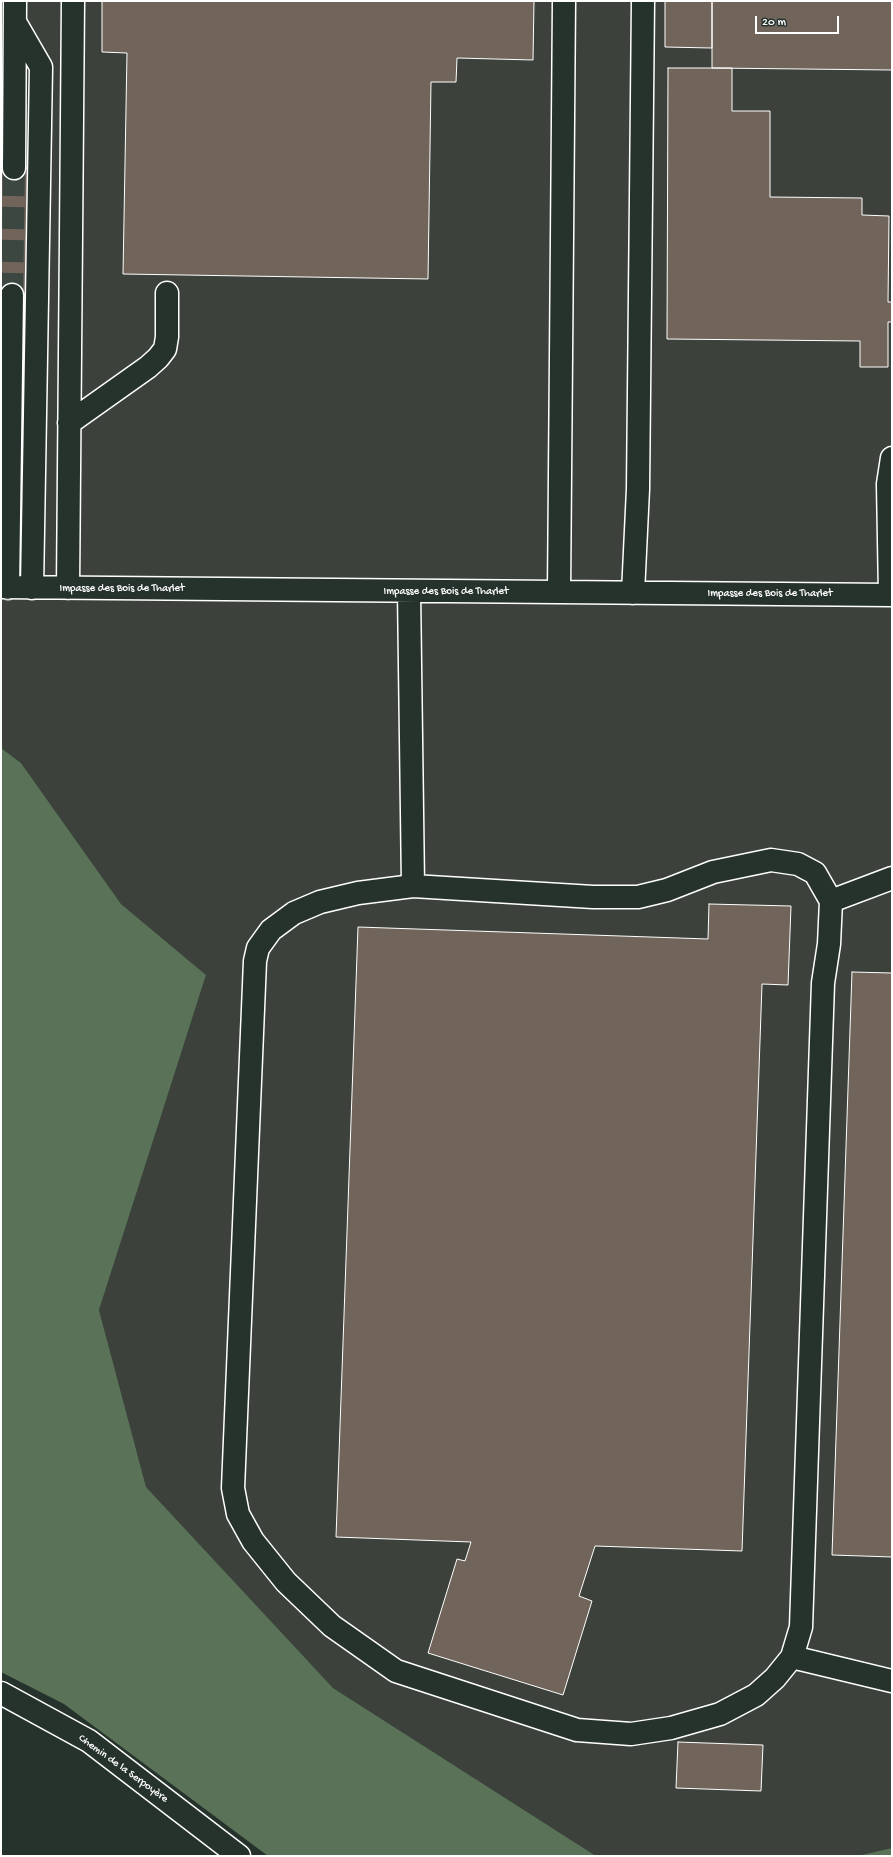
<!DOCTYPE html>
<html>
<head>
<meta charset="utf-8">
<style>
	body { margin:0 }
	#map { position:relative; width:893px; height:1857px; overflow:hidden; background:#26332d; font-family:"Gochi Hand",sans-serif }
	canvas { display:block }
	.frame { position:absolute; inset:0; border:2px solid #fff; pointer-events:none }
	.scale { position:absolute; left:755px; top:16px; width:84px; height:18px; box-sizing:border-box; border:2px solid #fff; border-top:0; padding-left:5px; font-size:12px; line-height:14px; white-space:nowrap; color:#fff; -webkit-text-stroke:3px #26332d; paint-order:stroke }
</style>
</head>
<body>
<div id="map">
<canvas width="893" height="1857"></canvas>
<div class="frame"></div>
<div class="scale">20 m</div>
</div>
<script>
const context = document.querySelector('canvas').getContext('2d');
context.lineJoin = 'round';
function fill(path, color) { context.fillStyle = color; context.fill(path, 'evenodd'); }
const poly = rows => new Path2D(rows.map(r => 'M' + r).join(''));
function strokePath(path, color, width, dash) { context.strokeStyle = color; context.lineWidth = width; context.lineCap = dash ? 'butt' : 'round'; context.setLineDash(dash || []); context.stroke(path); }
function write(font, color, halo, rows, align = 'center') {
  context.font = font + ' "Gochi Hand",sans-serif'; context.lineWidth = 3.5; context.setLineDash([]); context.textBaseline = 'middle'; context.strokeStyle = halo; context.fillStyle = color; for (const [text, x, y, turn = 0] of rows) {
    context.save(); context.translate(x, y); context.rotate((+turn || 0) * Math.PI / 180); context.textAlign = isNaN(turn) ? turn : align; if (halo) context.strokeText(text, 0, 0); context.fillText(text, 0, 0); context.restore();
  }
}
fill(poly([
	[1,1,892,1,892,1848,857,1856,596,1856,333,1688,146,1487,99,1310,206,975,121,904,21,763,1,748]
]), '#3c423b');
fill(poly([
	[1,748,21,763,121,904,206,975,99,1310,146,1487,333,1688,596,1856,268,1856,64,1704,1,1672],
	[892,1848,892,1856,857,1856]
]), '#5a7257');
const building = poly([
	[102,1,534,1,533,60,457,58,456,82,431,82,428,279,123,274,127,53,102,52,102,1],
	[665,1,712,1,712,48,665,47,665,1],
	[712,1,892,1,892,70,712,68,712,1],
	[668,68,732,68,732,111,770,111,770,197,862,198,862,215,889,216,888,302,892,302,892,322,888,322,888,367,860,367,860,341,667,339,668,68],
	[1,167,30,168,28,295,1,295,1,167],
	[709,904,791,906,788,985,762,984,742,1551,595,1546,579,1596,592,1601,563,1695,428,1653,457,1559,465,1561,471,1542,336,1537,358,927,708,939,709,904],
	[852,972,892,973,892,1557,832,1555,852,972],
	[678,1742,763,1745,761,1791,676,1788,678,1742]
]);
fill(building, '#70645b');
strokePath(building, '#fff', 1);
strokePath(poly([
	[12,295,14,168]
]), '#3c4742', 22, [22, 11]);
const minor = poly([
	[15,22,41,67,32,588],
	[14,168,15,1],
	[69,423,148,367,158,358,165,349,167,337,167,293],
	[1,587,892,595],
	[8,588,12,295],
	[68,588,73,1],
	[409,591,413,886,358,893,320,902,294,913,271,930,258,948,255,961,233,1488,238,1514,253,1541,286,1582,332,1626,396,1671,577,1730,631,1734,671,1728,720,1714,756,1695,775,1678,792,1657,801,1627,823,983,829,944,831,901,815,873,798,864,771,860,713,872,667,890,638,897,593,897,413,886],
	[559,592,564,1],
	[633,593,638,489,643,1],
	[890,595,888,484,892,458],
	[831,901,892,878],
	[792,1657,892,1681],
	[1,1693,89,1741,239,1856]
]);
strokePath(minor, '#fff', 25);
strokePath(minor, '#26332d', 22);
write('11px', '#fff', '#26332d', [
	["Impasse des Bois de Tharlet",122,589],
	["Impasse des Bois de Tharlet",446,592],
	["Impasse des Bois de Tharlet",770,594],
	["Chemin de la Serpoyère",123,1769,36]
]);
</script>
</body>
</html>
